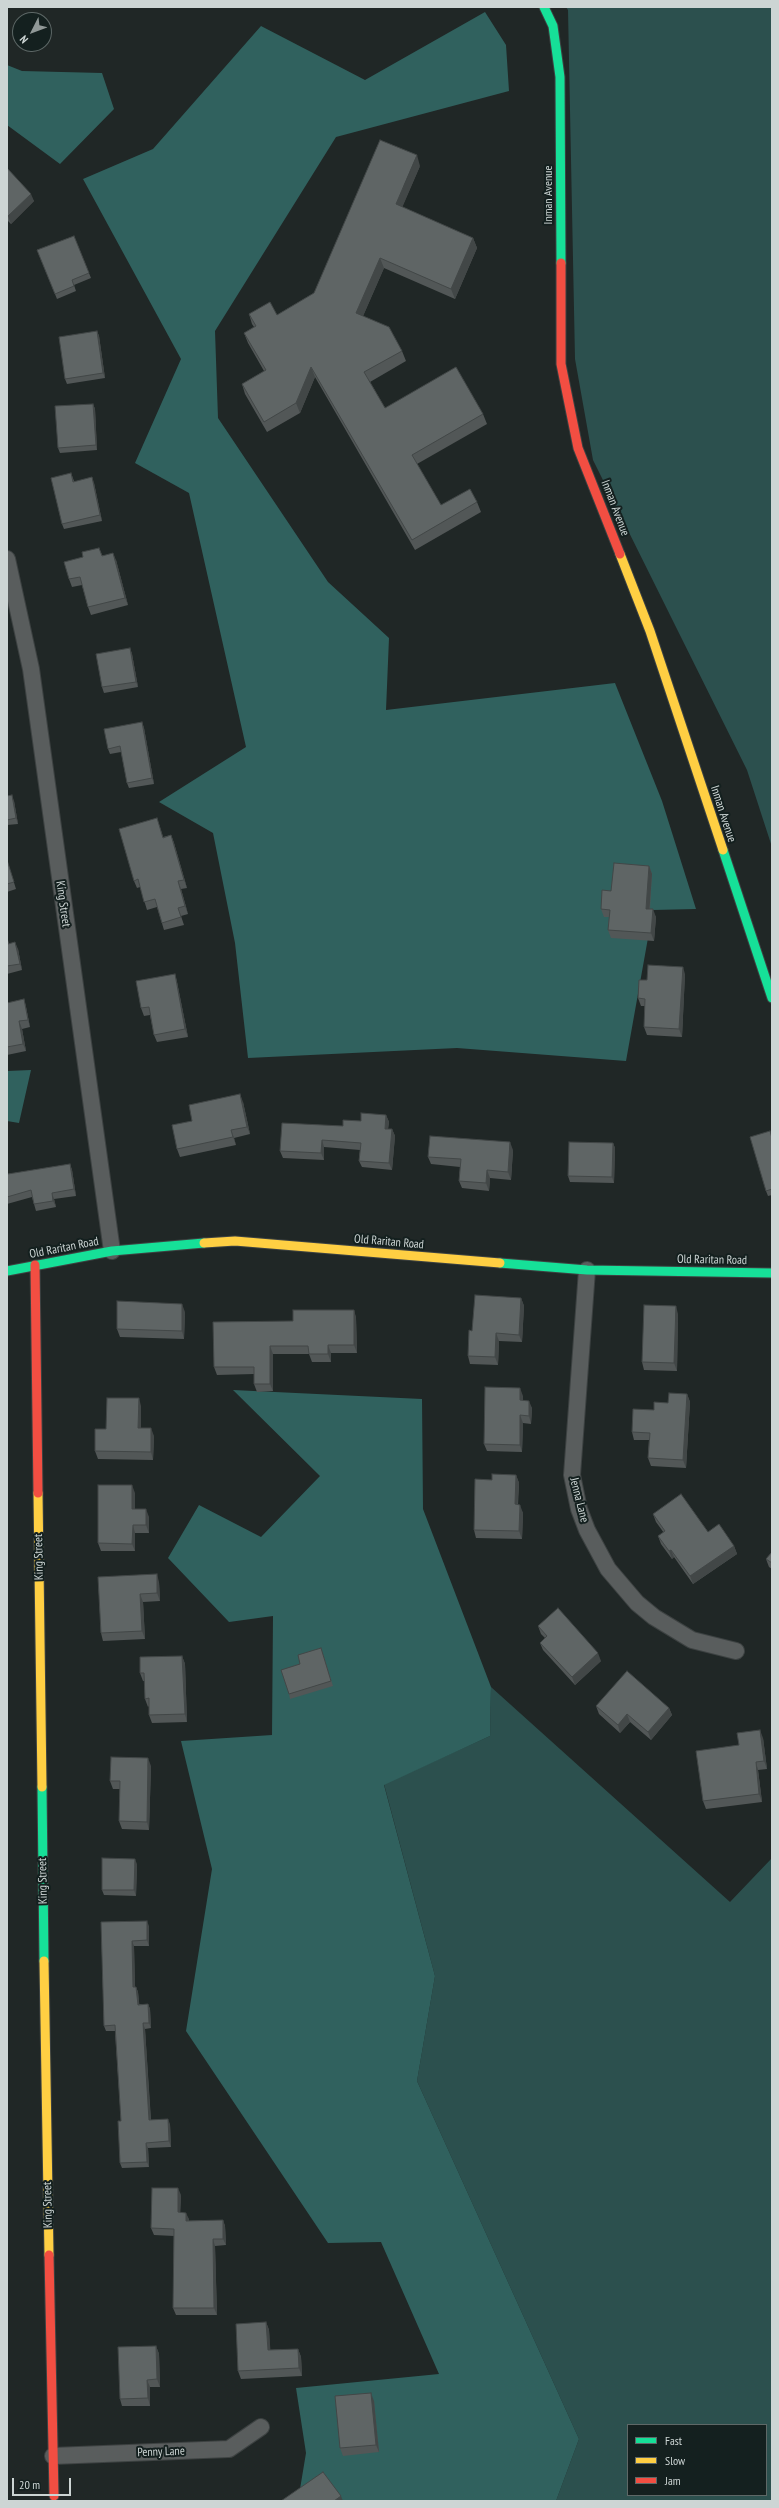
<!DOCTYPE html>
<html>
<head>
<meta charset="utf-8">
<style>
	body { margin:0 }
	#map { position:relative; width:779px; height:2508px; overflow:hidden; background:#202726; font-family:"PT Sans Narrow",sans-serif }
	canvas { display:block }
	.frame { position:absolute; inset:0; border:8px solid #cdd5d4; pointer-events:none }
	.legend { position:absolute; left:627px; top:2424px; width:140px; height:72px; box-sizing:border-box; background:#14201f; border:1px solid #5e6867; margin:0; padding:5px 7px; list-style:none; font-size:12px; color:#cdd5d4 }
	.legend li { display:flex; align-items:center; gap:8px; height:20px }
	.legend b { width:20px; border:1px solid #5e6867 }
	.north { position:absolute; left:12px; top:12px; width:40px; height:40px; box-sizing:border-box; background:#14201f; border:1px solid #5e6867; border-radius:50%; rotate:228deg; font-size:11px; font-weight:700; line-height:16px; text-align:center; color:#cdd5d4 }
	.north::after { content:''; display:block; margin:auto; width:14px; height:18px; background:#909897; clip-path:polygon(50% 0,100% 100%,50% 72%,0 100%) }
	.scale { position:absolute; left:12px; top:2478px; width:59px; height:18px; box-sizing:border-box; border:2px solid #cdd5d4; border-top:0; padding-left:5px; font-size:12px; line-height:14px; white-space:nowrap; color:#cdd5d4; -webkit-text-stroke:3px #14201f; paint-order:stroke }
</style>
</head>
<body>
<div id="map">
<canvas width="779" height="2508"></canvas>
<div class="frame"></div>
<ul class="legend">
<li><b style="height:5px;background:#16e098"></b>Fast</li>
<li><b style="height:5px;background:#ffcf43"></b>Slow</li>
<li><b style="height:5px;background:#f24e42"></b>Jam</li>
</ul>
<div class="north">N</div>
<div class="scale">20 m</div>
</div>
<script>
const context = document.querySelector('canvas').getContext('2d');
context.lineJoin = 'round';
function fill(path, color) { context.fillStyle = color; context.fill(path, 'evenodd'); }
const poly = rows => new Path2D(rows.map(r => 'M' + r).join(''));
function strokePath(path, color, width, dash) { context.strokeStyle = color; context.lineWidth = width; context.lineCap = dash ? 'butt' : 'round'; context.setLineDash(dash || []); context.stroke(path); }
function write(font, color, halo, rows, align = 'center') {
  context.font = font + ' "PT Sans Narrow",sans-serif'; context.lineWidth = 4; context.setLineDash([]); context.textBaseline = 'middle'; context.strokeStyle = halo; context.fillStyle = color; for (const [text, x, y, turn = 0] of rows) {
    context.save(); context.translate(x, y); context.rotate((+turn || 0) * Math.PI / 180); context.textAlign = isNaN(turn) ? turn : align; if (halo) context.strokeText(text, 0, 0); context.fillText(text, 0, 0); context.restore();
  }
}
fill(poly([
	[566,7,772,7,772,847,747,770,593,460,575,359,568,10],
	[491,1687,730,1902,772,1858,772,2501,556,2501,579,2439,417,2081,435,1976,384,1784,490,1736],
	[628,2425,766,2425,766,2495,628,2495]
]), '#2c504e');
fill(poly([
	[485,12,506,45,509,91,336,137,215,331,218,418,328,582,389,638,386,710,615,683,662,801,696,909,653,910,626,1061,457,1048,248,1058,235,943,213,833,159,802,246,747,189,493,135,463,181,359,83,179,153,149,261,26,365,80],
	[7,65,22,71,102,73,114,109,60,164,7,125],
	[31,1070,19,1123,7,1121,7,1071],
	[233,1390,422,1399,423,1509,491,1687,490,1736,384,1785,435,1976,417,2081,579,2439,556,2501,298,2501,306,2453,296,2388,439,2374,381,2242,328,2243,186,2031,212,1869,181,1741,272,1735,273,1616,229,1622,168,1558,199,1505,261,1537,320,1476]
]), '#30615e');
const street = poly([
	[7,559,31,669,112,1251],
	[587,1270,572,1475,579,1509,587,1530,608,1569,637,1603,654,1617,692,1640,736,1651],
	[53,2456,229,2449,261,2427]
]);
const fast = poly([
	[544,7,553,26,560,77,561,263],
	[723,850,772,998],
	[500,1263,587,1270,772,1273],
	[7,1271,112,1251,204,1243],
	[42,1787,44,1961]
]);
const slow = poly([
	[620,554,650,631,723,850],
	[204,1243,235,1241,500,1263],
	[38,1493,42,1787],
	[44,1961,49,2255]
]);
const jam = poly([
	[561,263,561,364,578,448,620,554],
	[35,1265,38,1493],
	[49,2255,54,2496]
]);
strokePath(street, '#3d4242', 18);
strokePath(fast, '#3d4242', 11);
strokePath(slow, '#3d4242', 11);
strokePath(jam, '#3d4242', 11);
strokePath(street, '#595d5d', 16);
strokePath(fast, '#16e098', 9);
strokePath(slow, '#ffcf43', 9);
strokePath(jam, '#f24e42', 9);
fill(poly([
	[420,166,402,207,473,238,477,248,455,299,384,268,363,316,402,351,406,361,370,382,385,408,483,414,487,424,417,464,441,505,477,502,481,512,415,550,315,377,300,413,267,432,245,394,242,384,264,371,248,343,244,333,254,327,252,324,249,314,277,315,314,293],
	[7,168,34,201,11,224,7,220],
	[74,236,91,278,74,285,76,291,57,299,37,250],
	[97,331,99,336,105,378,67,384,65,379],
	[93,404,95,409,97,450,60,453,58,448],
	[71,473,74,481,94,483,102,521,64,529,62,524],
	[99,548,102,555,116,560,128,605,91,615,88,607,82,585,72,587,69,579,83,557],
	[130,648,132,654,138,687,104,693,102,687],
	[142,722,144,728,154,784,129,788,127,783,121,752,110,754,108,749],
	[7,796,14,801,18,824,7,825],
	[157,818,163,837,171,835,174,843,187,888,181,889,188,914,181,916,184,925,164,930,157,907,147,910,140,887,137,888,134,881],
	[7,860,16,889,7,892],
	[649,866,652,874,650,909,656,917,654,941,611,938,608,930,609,917,604,917,601,909,611,891],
	[7,936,9,944,18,949,22,970,7,974],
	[175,974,177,982,188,1037,157,1042,154,1035,150,1015,144,1016,141,1008],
	[685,974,682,1037,647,1035,644,1027,645,1006,641,1006,638,998,647,980],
	[24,999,26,1007,30,1027,22,1029,26,1051,7,1055,7,1003],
	[243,1102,250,1134,234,1138,236,1145,180,1157,177,1149,192,1121],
	[386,1115,389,1122,388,1129,392,1129,395,1136,392,1170,362,1167,359,1161,360,1150,324,1147,324,1160,283,1158,280,1151,343,1126],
	[770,1131,772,1137,772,1195,768,1196,766,1191],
	[613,1143,615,1148,614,1183,570,1182,568,1176],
	[513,1150,511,1180,490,1178,489,1191,462,1188,459,1181,460,1167,431,1164,428,1157],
	[70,1164,72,1170,76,1196,54,1199,56,1207,36,1211,32,1197,7,1204,7,1171,8,1174],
	[521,1298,524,1306,522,1342,499,1341,498,1365,470,1364,468,1356,472,1331],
	[354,1310,356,1318,357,1353,331,1353,331,1362,312,1362,309,1354,273,1354,273,1391,257,1392,254,1384,254,1374,217,1375,214,1367,293,1321],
	[185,1312,184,1339,120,1337,117,1329],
	[678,1314,677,1371,644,1370,642,1362],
	[687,1394,690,1402,686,1468,651,1466,648,1458,649,1440,634,1440,632,1432,654,1410],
	[523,1396,523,1400,532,1408,531,1424,523,1423,522,1452,487,1451,484,1444],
	[141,1406,141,1428,154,1436,153,1460,98,1459,95,1451,106,1429],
	[516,1475,519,1483,518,1505,523,1513,522,1539,476,1538,474,1530,492,1480],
	[135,1493,135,1509,149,1517,149,1533,135,1533,135,1551,101,1551,98,1543],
	[653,1514,708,1532,734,1546,737,1554,693,1584,674,1557,672,1559,661,1544,658,1536,664,1533,656,1522],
	[772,1552,772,1569,769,1567,766,1559],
	[98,1577,159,1582,160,1601,143,1602,145,1639,103,1641,101,1633],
	[538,1626,601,1661,575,1685,543,1650,540,1643,545,1638,541,1634],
	[321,1648,333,1686,290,1699,289,1694,300,1664],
	[182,1656,185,1664,187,1722,152,1723,149,1715,149,1706,148,1707,145,1699,145,1681,143,1681,140,1673],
	[596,1706,669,1708,672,1715,651,1740,630,1722,620,1733,599,1714],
	[763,1738,767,1769,758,1770,762,1802,706,1809,703,1801,739,1745],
	[151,1766,149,1830,122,1829,119,1821,120,1789,113,1789,110,1781],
	[137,1864,136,1896,104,1895,102,1890],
	[101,1922,149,1926,149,1946,134,1946,135,1987,136,1987,138,1992,139,2004,148,2004,150,2009,151,2028,145,2029,151,2120,170,2124,171,2147,148,2148,149,2167,122,2168,120,2163,121,2121,115,2031,106,2031,104,2026],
	[181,2195,180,2213,189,2219,189,2221,223,2220,225,2226,226,2245,215,2246,217,2315,176,2315,173,2308,174,2236,154,2235,151,2228],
	[266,2322,269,2330,270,2350,298,2349,301,2357,302,2376,241,2379,238,2371],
	[156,2346,159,2354,160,2387,150,2387,150,2406,122,2406,120,2399],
	[374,2401,379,2452,343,2456,340,2448]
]), '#525757');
fill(poly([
	[417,155,420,166,399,215,396,204],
	[31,194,34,201,11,224,8,216],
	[473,238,477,248,455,299,451,289],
	[380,258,384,268,360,323,356,313],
	[97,331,99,336,105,378,103,373],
	[311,367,315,377,300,413,296,403],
	[93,404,95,409,97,450,96,445],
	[92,477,94,483,102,521,100,515],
	[113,553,116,560,128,605,125,598],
	[130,648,132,654,138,687,136,682],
	[142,722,144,728,154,784,152,778],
	[12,795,14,801,18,824,16,818],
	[171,835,174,843,187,888,184,880],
	[649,866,652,874,649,916,646,909],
	[178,881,181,889,188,914,185,906],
	[653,909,656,917,654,941,651,933],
	[15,942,18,949,22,970,20,964],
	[683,967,685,974,682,1037,679,1029],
	[175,974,177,982,188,1037,185,1029],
	[24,999,26,1007,30,1027,28,1020],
	[19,1021,22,1029,26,1051,23,1044],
	[240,1094,243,1102,250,1134,247,1127],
	[386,1115,389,1122,387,1136,385,1129],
	[392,1129,395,1136,392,1170,389,1163],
	[231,1130,234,1138,236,1145,233,1137],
	[322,1140,324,1147,324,1160,321,1153],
	[510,1142,513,1150,511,1180,508,1172],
	[613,1143,615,1148,614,1183,612,1177],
	[70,1164,72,1170,76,1196,74,1189],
	[487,1170,490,1178,489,1191,486,1183],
	[52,1193,54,1199,56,1207,53,1201],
	[521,1298,524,1306,522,1342,519,1335],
	[182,1304,185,1312,184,1339,182,1331],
	[676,1306,678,1314,677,1371,674,1363],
	[354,1310,356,1318,357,1353,354,1345],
	[496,1333,499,1341,498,1365,495,1357],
	[328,1345,331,1353,331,1362,328,1354],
	[270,1346,273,1354,273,1391,270,1384],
	[520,1388,523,1396,523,1408,520,1400],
	[687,1394,690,1402,686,1468,683,1460],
	[139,1398,141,1406,141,1436,138,1428],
	[529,1401,532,1408,531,1424,529,1416],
	[520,1415,523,1423,522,1452,520,1445],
	[151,1428,154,1436,153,1460,151,1452],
	[516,1475,519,1483,517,1512,515,1504],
	[132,1485,135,1493,135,1517,132,1509],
	[520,1505,523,1513,522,1539,519,1531],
	[146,1509,149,1517,149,1533,146,1525],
	[133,1525,135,1533,135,1551,132,1544],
	[734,1546,737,1554,693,1584,690,1576],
	[671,1550,674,1557,672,1559,669,1551],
	[157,1574,159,1582,160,1601,157,1593],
	[140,1594,143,1602,145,1639,142,1631],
	[598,1653,601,1661,575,1685,572,1677],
	[182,1656,185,1664,187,1722,185,1714],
	[669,1708,672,1715,651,1740,648,1732],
	[627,1714,630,1722,620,1733,618,1725],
	[760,1730,763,1738,767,1769,764,1761],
	[148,1758,151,1766,149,1830,147,1822],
	[756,1762,758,1770,762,1802,759,1794],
	[135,1859,137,1864,136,1896,134,1890],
	[147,1921,149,1926,149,1946,147,1940],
	[132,1941,134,1946,135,1993,133,1987],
	[136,1987,138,1992,140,2010,138,2005],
	[148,2004,150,2009,151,2028,149,2023],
	[143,2023,145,2029,151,2125,149,2120],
	[168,2119,170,2124,171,2147,169,2141],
	[146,2143,148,2148,149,2167,147,2162],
	[178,2188,181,2195,180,2219,178,2212],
	[186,2213,189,2219,188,2228,186,2221],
	[223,2220,225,2226,226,2245,223,2239],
	[213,2239,215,2246,217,2315,214,2308],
	[266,2322,269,2330,271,2358,268,2350],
	[156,2346,159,2354,160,2387,157,2379],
	[298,2349,301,2357,302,2376,299,2368],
	[147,2380,150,2387,150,2406,148,2398],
	[371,2393,374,2401,379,2452,376,2445],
	[341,2496,343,2501,334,2501]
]), '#424747');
const building = poly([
	[380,140,417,155,396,204,473,238,451,289,380,258,356,313,389,327,402,351,364,372,385,408,456,367,483,414,412,455,441,505,470,489,477,502,412,540,311,367,296,403,264,422,242,384,266,370,244,333,256,326,249,314,270,302,277,315,314,293,380,140],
	[7,168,31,194,8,216,7,215,7,168],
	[74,236,89,273,72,280,74,286,55,294,37,250,74,236],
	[97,331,103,373,65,379,59,337,97,331],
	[93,404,96,445,58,448,55,406,93,404],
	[71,473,73,482,92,477,100,515,62,524,51,478,71,473],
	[99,548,102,556,113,553,125,598,88,607,80,577,69,579,64,562,83,557,82,552,99,548],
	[130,648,136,682,102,687,96,654,130,648],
	[142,722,152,778,127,783,120,746,108,749,104,729,142,722],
	[12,795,16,818,7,820,7,796,12,795],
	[157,818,163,838,171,835,184,880,178,881,185,906,178,908,181,917,162,923,155,899,144,902,138,879,134,881,119,829,157,818],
	[7,860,14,882,7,884,7,860],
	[614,863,649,866,646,909,653,909,651,933,608,930,610,910,601,909,602,890,611,891,614,863],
	[7,941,8,944,15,942,20,964,7,966,7,941],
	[648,965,683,967,679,1029,644,1027,645,999,638,998,639,980,647,980,648,965],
	[175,974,185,1029,154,1035,149,1007,141,1008,136,981,175,974],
	[24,999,28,1020,19,1021,23,1044,7,1047,7,1003,24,999],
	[240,1094,247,1127,231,1130,233,1137,177,1149,172,1125,192,1121,189,1105,240,1094],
	[361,1113,386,1115,385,1129,392,1129,389,1163,359,1161,361,1143,322,1140,321,1153,280,1151,282,1123,343,1126,343,1120,361,1121,361,1113],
	[770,1131,772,1138,772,1189,766,1191,750,1137,770,1131],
	[430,1136,510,1142,508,1172,487,1170,486,1183,459,1181,461,1159,428,1157,430,1136],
	[569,1142,613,1143,612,1177,568,1176,569,1142],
	[70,1164,74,1189,52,1193,53,1201,34,1204,31,1190,7,1197,7,1172,8,1174,70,1164],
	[475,1295,521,1298,519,1335,496,1333,495,1357,468,1356,469,1330,472,1331,475,1295],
	[117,1301,182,1304,182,1331,117,1329,117,1301],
	[644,1305,676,1306,674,1363,642,1362,644,1305],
	[293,1310,354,1310,354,1345,328,1345,328,1354,309,1354,308,1346,270,1346,270,1384,254,1384,254,1367,214,1367,213,1322,293,1321,293,1310],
	[485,1387,520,1388,520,1400,529,1401,529,1416,520,1415,520,1445,484,1444,485,1387],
	[669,1393,687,1394,683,1460,648,1458,650,1433,632,1432,633,1409,654,1410,654,1402,668,1403,669,1393],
	[107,1398,139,1398,138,1428,151,1428,151,1452,95,1451,95,1429,106,1429,107,1398],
	[492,1474,516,1475,515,1504,520,1505,519,1531,474,1530,475,1479,492,1480,492,1474],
	[98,1485,132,1485,132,1509,146,1509,146,1525,133,1525,132,1544,98,1543,98,1485],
	[681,1494,708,1532,719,1524,734,1546,690,1576,671,1550,669,1551,658,1536,665,1531,653,1514,681,1494],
	[772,1552,772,1563,766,1559,772,1552],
	[157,1574,157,1593,140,1594,142,1631,101,1633,98,1577,157,1574],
	[558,1608,598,1653,572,1677,540,1643,547,1636,538,1626,558,1608],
	[321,1648,331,1681,289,1694,281,1670,300,1664,298,1655,321,1648],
	[182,1656,185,1714,149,1715,149,1698,145,1699,144,1673,140,1673,140,1657,182,1656],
	[627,1671,669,1708,648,1732,627,1714,618,1725,596,1706,627,1671],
	[760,1730,764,1761,756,1762,759,1794,703,1801,696,1751,739,1745,737,1733,760,1730],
	[111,1757,148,1758,147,1822,119,1821,120,1781,110,1781,111,1757],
	[102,1858,135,1859,134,1890,102,1890,102,1858],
	[147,1921,147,1940,132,1941,133,1987,136,1987,138,2005,148,2004,149,2023,143,2023,149,2120,168,2119,169,2141,146,2143,147,2162,120,2163,118,2121,121,2121,115,2025,104,2026,101,1922,147,1921],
	[152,2188,178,2188,178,2212,186,2213,186,2221,223,2220,223,2239,213,2239,214,2308,173,2308,174,2229,151,2228,152,2188],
	[266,2322,268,2350,298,2349,299,2368,238,2371,236,2324,266,2322],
	[156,2346,157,2379,147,2380,148,2398,120,2399,118,2347,156,2346],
	[371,2393,376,2445,340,2448,335,2396,371,2393],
	[323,2472,341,2496,334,2501,281,2501,323,2472]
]);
fill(building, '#5f6565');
strokePath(building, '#424747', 1);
write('12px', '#cdd5d4', '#14201f', [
	["Inman Avenue",549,195,-90],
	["Inman Avenue",615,508,69],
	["Inman Avenue",723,814,72],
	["King Street",63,904,82],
	["Old Raritan Road",389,1242,5],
	["Old Raritan Road",64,1248,-11],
	["Old Raritan Road",712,1260,1],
	["Jenna Lane",579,1500,76],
	["King Street",39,1557,-91],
	["King Street",43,1881,-91],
	["King Street",48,2205,-91],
	["Penny Lane",161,2452,-2]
]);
</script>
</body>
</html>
